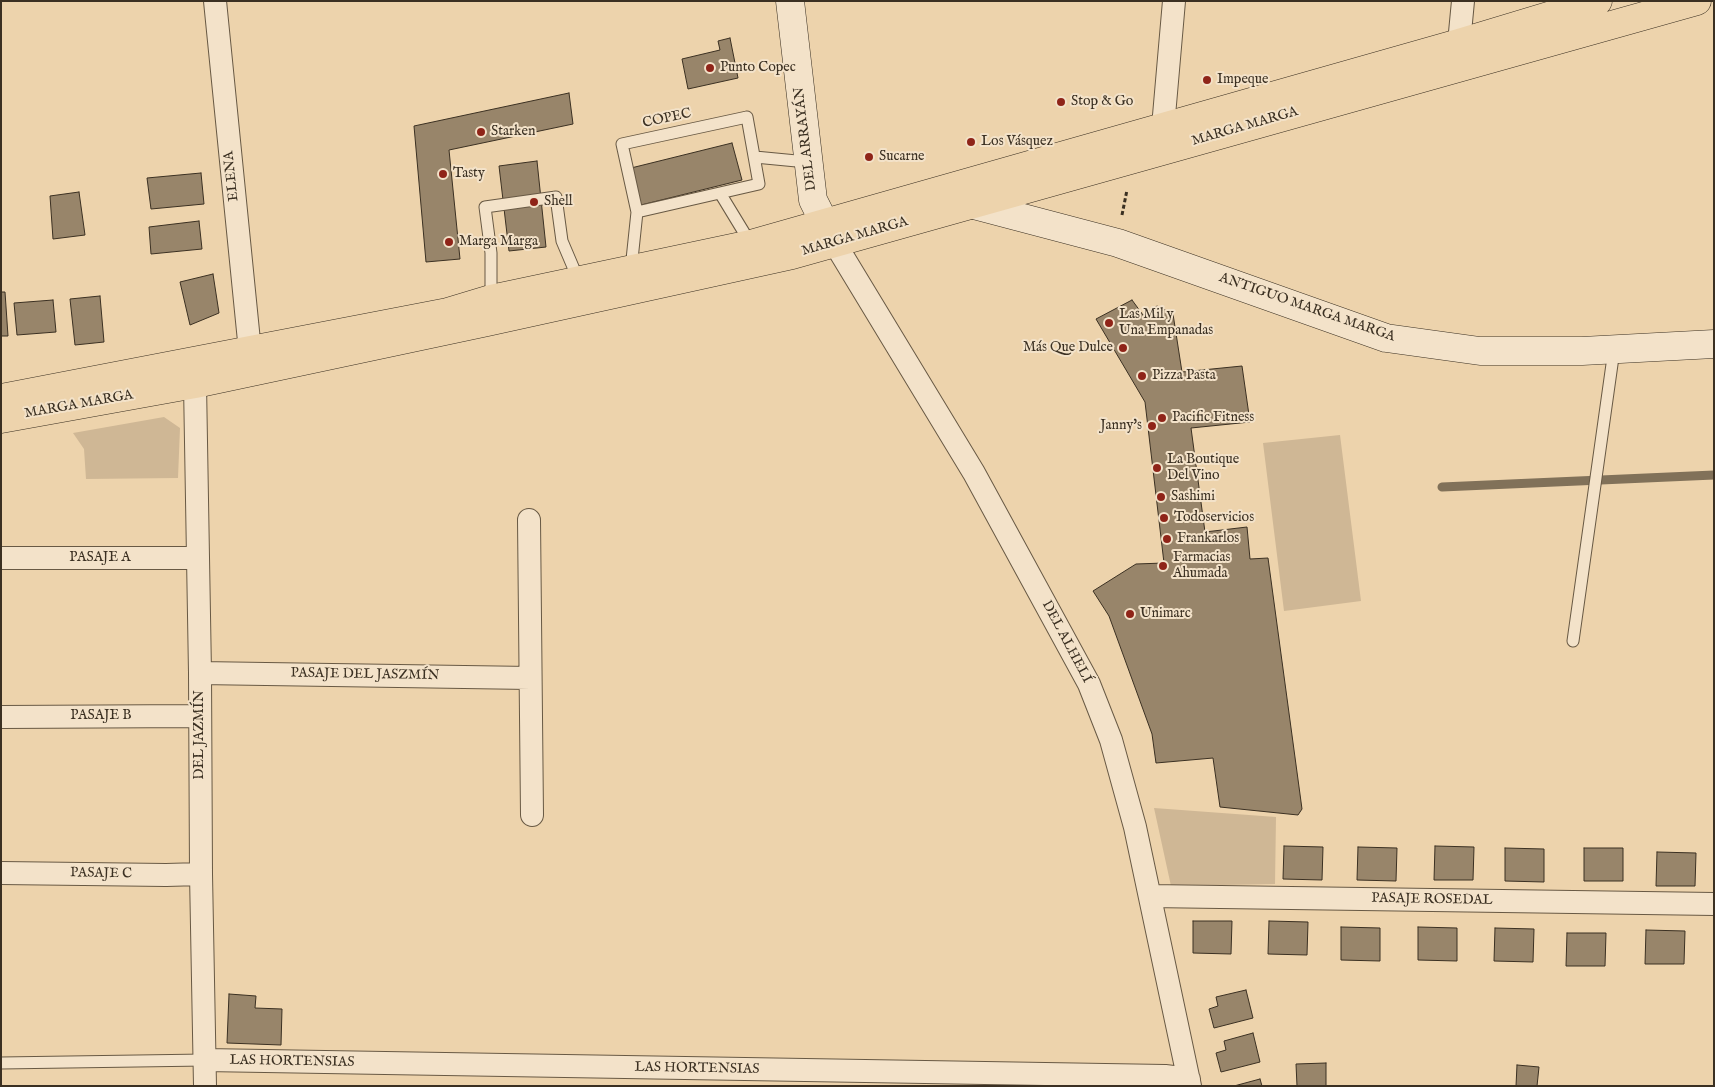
<!DOCTYPE html>
<html>
<head>
<meta charset="utf-8">
<style>
	body { margin:0 }
	#map { position:relative; width:1715px; height:1087px; overflow:hidden; background:#edd3ac; font-family:"IM FELL English",serif }
	canvas { display:block }
	.frame { position:absolute; inset:0; border:2px solid #3b3022; pointer-events:none }
</style>
</head>
<body>
<div id="map">
<canvas width="1715" height="1087"></canvas>
<div class="frame"></div>
</div>
<script>
const context = document.querySelector('canvas').getContext('2d');
context.lineJoin = 'round';
function fill(path, color) { context.fillStyle = color; context.fill(path, 'evenodd'); }
const poly = rows => new Path2D(rows.map(r => 'M' + r).join(''));
function strokePath(path, color, width, dash) { context.strokeStyle = color; context.lineWidth = width; context.lineCap = dash ? 'butt' : 'round'; context.setLineDash(dash || []); context.stroke(path); }
function write(font, color, halo, rows, align = 'center') {
  context.font = font + ' "IM FELL English",serif'; context.lineWidth = 4; context.setLineDash([]); context.textBaseline = 'middle'; context.strokeStyle = halo; context.fillStyle = color; for (const [text, x, y, turn = 0] of rows) {
    context.save(); context.translate(x, y); context.rotate((+turn || 0) * Math.PI / 180); context.textAlign = isNaN(turn) ? turn : align; if (halo) context.strokeText(text, 0, 0); context.fillText(text, 0, 0); context.restore();
  }
}
fill(poly([
	[164,417,180,428,178,478,86,479,84,449,73,433],
	[1340,435,1361,601,1284,611,1263,443],
	[1154,808,1276,817,1275,884,1171,886]
]), '#cfb795');
strokePath(poly([
	[1442,487,1714,475]
]), '#817159', 9);
const building = poly([
	[730,38,738,78,688,89,682,59,720,50,718,41,730,38],
	[569,93,573,124,449,150,460,259,426,262,414,126,569,93],
	[732,143,742,180,633,207,623,170,732,143],
	[537,161,546,247,509,251,499,166,537,161],
	[201,173,204,204,151,209,147,178,201,173],
	[79,192,85,235,53,239,50,196,79,192],
	[199,221,202,249,151,254,149,227,199,221],
	[213,274,219,313,190,325,180,282,213,274],
	[1,292,5,292,8,336,1,336,1,292],
	[100,296,104,342,75,345,70,299,100,296],
	[53,300,56,332,17,335,14,303,53,300],
	[1132,300,1143,315,1157,306,1173,314,1182,372,1242,366,1250,422,1191,428,1205,532,1247,527,1250,559,1268,558,1302,809,1298,815,1220,807,1213,758,1156,763,1152,734,1109,616,1093,591,1136,564,1164,563,1145,402,1096,319,1132,300],
	[1284,846,1323,847,1322,880,1283,879,1284,846],
	[1435,846,1474,847,1473,880,1434,880,1435,846],
	[1358,847,1397,848,1396,881,1357,880,1358,847],
	[1505,848,1544,849,1544,882,1505,881,1505,848],
	[1584,848,1623,848,1623,881,1584,881,1584,848],
	[1657,852,1696,853,1695,886,1656,886,1657,852],
	[1193,921,1232,921,1231,954,1193,953,1193,921],
	[1269,921,1308,922,1307,955,1268,954,1269,921],
	[1341,927,1380,928,1380,961,1341,960,1341,927],
	[1418,927,1457,928,1457,961,1418,960,1418,927],
	[1495,928,1534,929,1533,962,1494,961,1495,928],
	[1646,930,1685,931,1684,964,1645,964,1646,930],
	[1567,933,1606,933,1605,966,1566,966,1567,933],
	[1246,990,1253,1018,1214,1028,1209,1009,1218,1006,1216,997,1246,990],
	[229,994,256,996,255,1008,282,1009,281,1045,227,1043,229,994],
	[1253,1033,1260,1062,1221,1072,1216,1053,1226,1050,1224,1041,1253,1033],
	[1326,1063,1326,1086,1297,1086,1296,1064,1326,1063],
	[1517,1065,1539,1067,1537,1086,1516,1086,1517,1065],
	[1260,1079,1262,1086,1234,1086,1260,1079]
]);
fill(building, '#98856a');
strokePath(building, '#3b3022', 1);
const lane = poly([
	[755,157,807,162],
	[720,193,751,244],
	[631,269,637,212,759,184,747,117,622,144,637,212],
	[491,299,491,253,485,207,556,197,562,241,579,281],
	[1573,641,1614,350],
	[1,1063,205,1060]
]);
const street = poly([
	[215,1,250,351],
	[1459,43,1463,1],
	[1163,127,1174,1],
	[834,242,974,473,1089,684,1111,740,1135,827,1190,1086],
	[195,384,200,673,201,874,205,1086],
	[529,520,532,815],
	[1,558,198,558],
	[200,673,530,678],
	[1,717,200,716],
	[1,873,166,875,201,874],
	[1150,896,1714,904],
	[205,1060,1165,1076,1189,1079]
]);
const secondary = poly([
	[790,1,813,200,834,242],
	[970,204,1118,243,1386,338,1480,351,1582,351,1714,344]
]);
const primary = poly([
	[1,398,448,312,491,299,751,244,1459,43,1598,1],
	[1,419,195,384,487,322,792,255,1697,1]
]);
strokePath(lane, '#685944', 13);
strokePath(street, '#685944', 24);
strokePath(secondary, '#3b3022', 29);
strokePath(primary, '#3b3022', 29);
strokePath(poly([
	[1122,215,1127,190]
]), '#3b3022', 3, [4, 2.5]);
strokePath(lane, '#f3e2c9', 11);
strokePath(street, '#f3e2c9', 22);
strokePath(secondary, '#f3e2c9', 28);
strokePath(primary, '#edd3ac', 28);
for (const [x, y, r, color] of [
	[710,68,5,"#8f2418"],
	[1207,80,5,"#8f2418"],
	[1061,102,5,"#8f2418"],
	[481,132,5,"#8f2418"],
	[971,142,5,"#8f2418"],
	[869,157,5,"#8f2418"],
	[443,174,5,"#8f2418"],
	[534,202,5,"#8f2418"],
	[449,242,5,"#8f2418"],
	[1109,323,5,"#8f2418"],
	[1123,348,5,"#8f2418"],
	[1142,376,5,"#8f2418"],
	[1162,418,5,"#8f2418"],
	[1152,426,5,"#8f2418"],
	[1157,468,5,"#8f2418"],
	[1161,497,5,"#8f2418"],
	[1164,518,5,"#8f2418"],
	[1167,539,5,"#8f2418"],
	[1163,566,5,"#8f2418"],
	[1130,614,5,"#8f2418"]
]) { const dot = new Path2D(); dot.arc(x, y, r, 0, 2 * Math.PI); context.fillStyle = color; context.fill(dot); strokePath(dot, '#f3e2c9', 2); }
write('14px', '#3b3022', '#f3e2c9', [
	["Punto Copec",720,68],
	["Impeque",1217,80],
	["Stop & Go",1071,102],
	["Starken",491,132],
	["Los Vásquez",981,142],
	["Sucarne",879,157],
	["Tasty",453,174],
	["Shell",544,202],
	["Marga Marga",459,242],
	["Las Mil y",1119,315],
	["Una Empanadas",1119,331],
	["Más Que Dulce",1113,348,"right"],
	["Pizza Pasta",1152,376],
	["Pacific Fitness",1172,418],
	["Janny's",1142,426,"right"],
	["La Boutique",1167,460],
	["Del Vino",1167,476],
	["Sashimi",1171,497],
	["Todoservicios",1174,518],
	["Frankarlos",1177,539],
	["Farmacias",1173,558],
	["Ahumada",1173,574],
	["Unimarc",1140,614]
], 'left');
write('14px', '#3b3022', '#f3e2c9', [
	["COPEC",667,119,-12],
	["MARGA MARGA",1245,127,-16],
	["DEL ARRAYÁN",806,139,-97],
	["ELENA",232,176,-96],
	["MARGA MARGA",855,237,-16],
	["ANTIGUO MARGA MARGA",1307,308,19],
	["MARGA MARGA",79,405,-10],
	["PASAJE A",100,558],
	["DEL ALHELÍ",1066,642,62],
	["PASAJE DEL JASZMÍN",365,675,1],
	["PASAJE B",101,716],
	["DEL JAZMÍN",200,735,-90],
	["PASAJE C",101,874,1],
	["PASAJE ROSEDAL",1432,900,1],
	["LAS HORTENSIAS",292,1062,1],
	["LAS HORTENSIAS",697,1069,1]
]);
</script>
</body>
</html>
